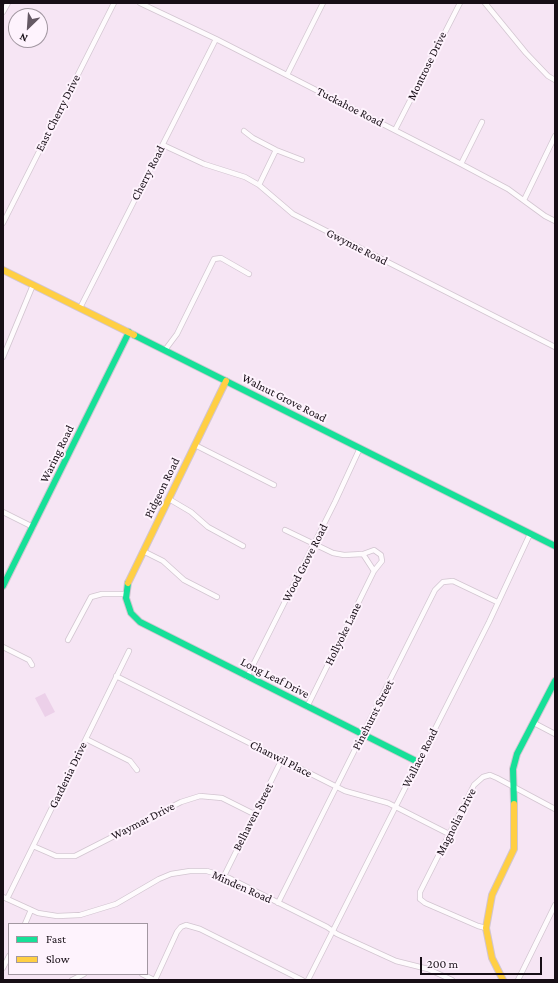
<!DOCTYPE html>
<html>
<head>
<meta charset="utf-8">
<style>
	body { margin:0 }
	#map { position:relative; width:558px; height:983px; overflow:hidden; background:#f6e5f4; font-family:"Crimson Pro",serif }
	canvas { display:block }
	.frame { position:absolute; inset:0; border:4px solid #170e16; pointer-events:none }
	.legend { position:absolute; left:8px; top:923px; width:140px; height:52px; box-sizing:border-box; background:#fef3fd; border:1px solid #a297a1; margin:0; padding:5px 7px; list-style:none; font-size:12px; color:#170e16 }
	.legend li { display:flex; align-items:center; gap:8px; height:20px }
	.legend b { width:20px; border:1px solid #a297a1 }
	.north { position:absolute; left:8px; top:8px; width:40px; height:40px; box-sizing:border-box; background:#fef3fd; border:1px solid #a297a1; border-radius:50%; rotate:205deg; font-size:11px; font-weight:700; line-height:16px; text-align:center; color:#170e16 }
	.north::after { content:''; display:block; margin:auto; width:14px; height:18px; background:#655964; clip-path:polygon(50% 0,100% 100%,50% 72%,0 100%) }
	.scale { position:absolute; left:420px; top:957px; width:122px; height:18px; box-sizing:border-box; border:2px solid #170e16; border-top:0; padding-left:5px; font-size:12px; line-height:14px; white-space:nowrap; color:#170e16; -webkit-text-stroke:3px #fef3fd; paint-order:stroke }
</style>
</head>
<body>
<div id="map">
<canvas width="558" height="983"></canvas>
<div class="frame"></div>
<ul class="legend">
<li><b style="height:5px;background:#16e098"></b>Fast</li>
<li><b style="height:5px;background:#ffcf43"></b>Slow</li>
</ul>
<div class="north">N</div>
<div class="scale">200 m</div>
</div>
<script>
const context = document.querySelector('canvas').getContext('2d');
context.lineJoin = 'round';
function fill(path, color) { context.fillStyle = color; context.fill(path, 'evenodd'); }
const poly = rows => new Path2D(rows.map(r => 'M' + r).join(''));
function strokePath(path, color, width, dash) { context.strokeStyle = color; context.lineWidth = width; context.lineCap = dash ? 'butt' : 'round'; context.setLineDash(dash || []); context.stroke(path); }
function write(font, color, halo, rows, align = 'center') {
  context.font = font + ' "Crimson Pro",serif'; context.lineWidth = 4; context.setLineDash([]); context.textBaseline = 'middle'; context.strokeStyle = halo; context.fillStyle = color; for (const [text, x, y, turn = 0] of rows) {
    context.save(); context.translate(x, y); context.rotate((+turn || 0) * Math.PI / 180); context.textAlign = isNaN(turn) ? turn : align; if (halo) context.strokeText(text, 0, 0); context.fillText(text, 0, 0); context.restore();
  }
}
fill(poly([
	[45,693,55,712,45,717,35,698]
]), '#ecd0e9');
const street = poly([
	[140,3,216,39,461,164,508,189,545,216,555,221],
	[485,3,526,53,548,76,555,80],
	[3,12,8,3],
	[287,75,323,3],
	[395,130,460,3],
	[244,131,253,138,276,150,302,160],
	[163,145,204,164,245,177,259,185,293,214,555,347],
	[461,164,482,122],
	[259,185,276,150],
	[524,200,555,136],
	[3,223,114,3],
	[80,308,216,39],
	[165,350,177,334,214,259,221,258,249,274],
	[3,357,33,285],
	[195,445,274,485],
	[169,499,191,512,208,527,243,546],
	[3,512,33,527],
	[285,530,333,553,344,555,363,554,374,571,307,707],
	[143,551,163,561,184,580,217,597],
	[363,554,374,550,381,555,382,561,374,571],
	[68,640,91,597,102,594,126,594],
	[3,647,29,660,32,665],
	[116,676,345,791,388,803,449,834],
	[247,677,335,502,360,448],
	[534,723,555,734],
	[86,739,130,761,137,770],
	[33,846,56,856,75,856,181,802,200,796,222,798,254,814],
	[224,876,282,759],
	[3,897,38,913,57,916,80,915,116,904,159,879,171,874,190,871,207,871,229,878,327,927,337,934,396,961,428,969,452,980],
	[7,899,129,651],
	[420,899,420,892,474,785,483,777,490,775,497,778,555,809],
	[420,899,425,903,478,926,486,928],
	[278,903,435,590,443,582,453,581,497,602],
	[25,924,31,910],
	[3,968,9,956],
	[142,974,154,980],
	[72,980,84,974],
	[155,980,177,932,181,927,186,925,200,929,302,980],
	[308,980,489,622,530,534],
	[518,980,555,905]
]);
const fast = poly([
	[134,335,555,546],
	[128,583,126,598,131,613,140,622,418,762],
	[3,586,129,332],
	[514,804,513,769,517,754,555,681]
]);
const slow = poly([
	[3,270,134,335],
	[128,583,226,381],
	[503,980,492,958,486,928,492,895,514,849,514,804]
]);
strokePath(street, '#d2c5d0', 6);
strokePath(fast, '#d2c5d0', 8);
strokePath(slow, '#d2c5d0', 8);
strokePath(street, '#fefbfd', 4.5);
strokePath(fast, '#16e098', 6);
strokePath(slow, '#ffcf43', 6);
write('12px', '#170e16', '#fef3fd', [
	["Montrose Drive",427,66,-64],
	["Tuckahoe Road",350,107,27],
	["East Cherry Drive",58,113,-63],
	["Cherry Road",148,173,-63],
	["Gwynne Road",357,247,27],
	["Walnut Grove Road",284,398,27],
	["Waring Road",57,454,-64],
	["Pidgeon Road",162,488,-64],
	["Wood Grove Road",305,563,-63],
	["Hollyoke Lane",343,634,-64],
	["Long Leaf Drive",275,678,27],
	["Pinehurst Street",373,715,-63],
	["Wallace Road",420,758,-63],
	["Chanwil Place",281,759,27],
	["Gardenia Drive",68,775,-64],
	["Belhaven Street",253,817,-63],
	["Waymar Drive",143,821,-27],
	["Magnolia Drive",456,822,-63],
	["Minden Road",242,887,24]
]);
</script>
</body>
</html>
